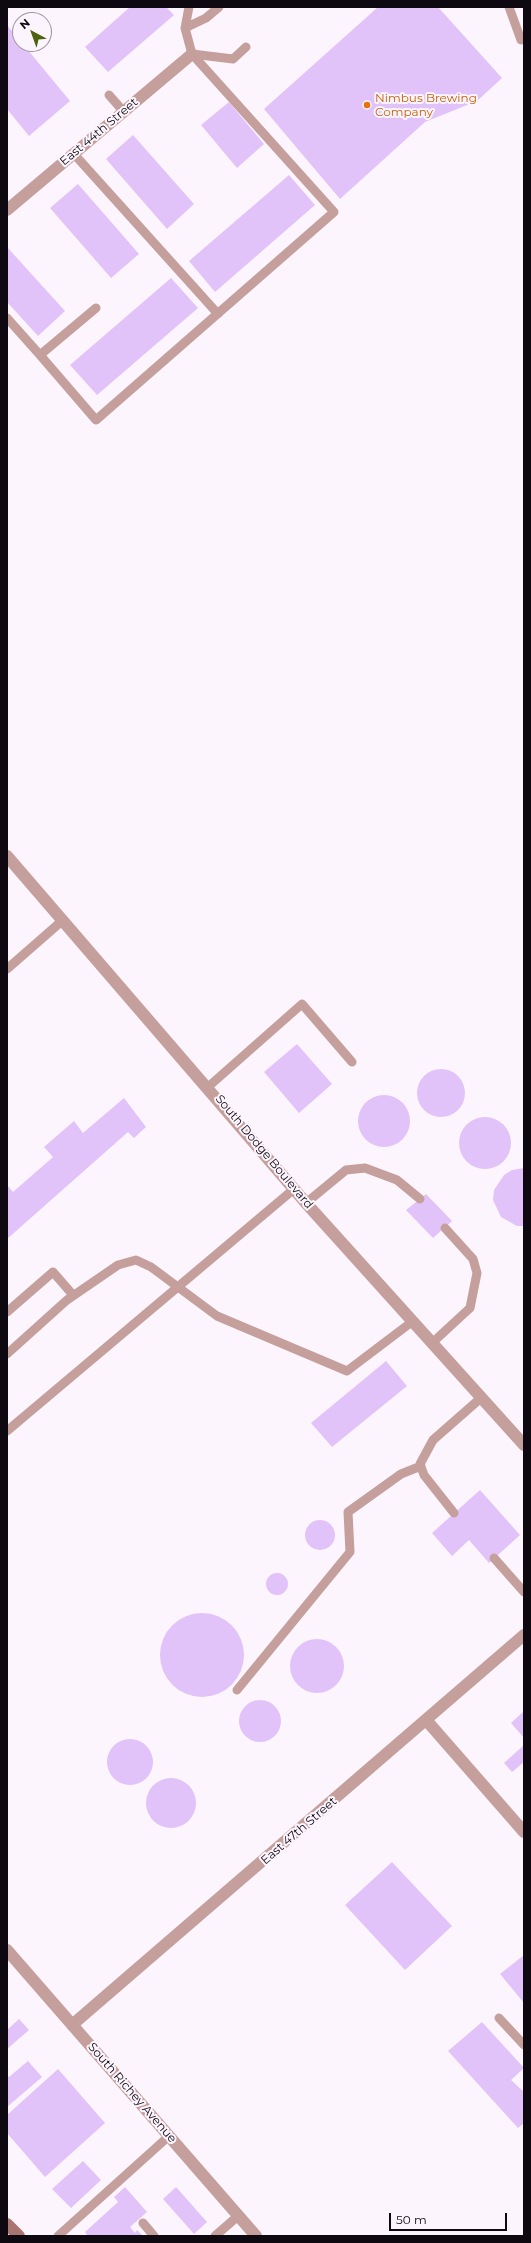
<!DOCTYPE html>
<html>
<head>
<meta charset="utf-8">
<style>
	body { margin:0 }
	#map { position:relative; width:531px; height:2243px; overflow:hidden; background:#fcf5fd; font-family:Montserrat,sans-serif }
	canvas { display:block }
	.frame { position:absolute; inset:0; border:8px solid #0e0910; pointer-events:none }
	.north { position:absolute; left:12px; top:12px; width:40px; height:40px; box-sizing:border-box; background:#fcf5fd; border:1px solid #9d979e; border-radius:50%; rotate:319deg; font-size:11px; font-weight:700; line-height:16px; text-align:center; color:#0e0910 }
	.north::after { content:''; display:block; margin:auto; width:14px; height:18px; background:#4c630f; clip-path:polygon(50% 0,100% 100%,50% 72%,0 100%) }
	.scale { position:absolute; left:389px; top:2213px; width:118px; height:18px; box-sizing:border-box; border:2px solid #0e0910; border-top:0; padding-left:5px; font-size:12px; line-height:14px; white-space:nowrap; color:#0e0910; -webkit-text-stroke:3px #fcf5fd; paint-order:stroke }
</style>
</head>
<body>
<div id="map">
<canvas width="531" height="2243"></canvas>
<div class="frame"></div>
<div class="north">N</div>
<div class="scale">50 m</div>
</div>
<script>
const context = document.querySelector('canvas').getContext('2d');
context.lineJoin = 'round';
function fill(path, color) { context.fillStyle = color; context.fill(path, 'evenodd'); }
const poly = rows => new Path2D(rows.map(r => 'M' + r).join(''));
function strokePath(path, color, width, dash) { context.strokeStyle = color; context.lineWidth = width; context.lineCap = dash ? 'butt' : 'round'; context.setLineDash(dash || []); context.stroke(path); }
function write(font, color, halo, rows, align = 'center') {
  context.font = font + ' Montserrat,sans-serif'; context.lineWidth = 4; context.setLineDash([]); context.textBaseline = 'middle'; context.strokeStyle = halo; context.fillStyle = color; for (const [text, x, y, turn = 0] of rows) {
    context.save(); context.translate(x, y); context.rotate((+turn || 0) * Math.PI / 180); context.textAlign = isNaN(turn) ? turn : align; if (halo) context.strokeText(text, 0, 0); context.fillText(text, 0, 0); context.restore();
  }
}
fill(poly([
	[130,7,166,7,174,15,108,72,85,47],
	[378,7,438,7,502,78,477,101,425,122,340,199,264,109],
	[7,25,20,41,20,44,23,44,70,101,29,136,7,109],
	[229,102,264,144,237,168,201,125],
	[133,135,194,204,167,229,106,159],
	[289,175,315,205,215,292,189,261],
	[78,184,139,254,111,278,50,208],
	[7,247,65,311,38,336,7,302],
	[171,278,198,308,97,395,70,365],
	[297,1044,332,1084,299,1113,264,1072],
	'417 1093a24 24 0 1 1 48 0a24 24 0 1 1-48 0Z',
	'358 1121a26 26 0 1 1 52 0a26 26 0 1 1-52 0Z',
	[124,1098,146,1127,134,1138,128,1132,7,1239,7,1185,13,1192,53,1157,44,1147,74,1121,83,1133],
	'459 1143a26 26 0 1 1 52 0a26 26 0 1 1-52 0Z',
	[524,1168,524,1226,517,1226,501,1217,493,1200,494,1190,504,1175,512,1170],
	[426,1194,452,1221,433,1238,406,1210],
	[386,1361,407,1386,332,1447,311,1423],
	[480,1490,520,1535,489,1563,469,1540,452,1556,432,1533],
	'305 1535a15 15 0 1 1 30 0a15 15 0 1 1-30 0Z',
	'266 1584a11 11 0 1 1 22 0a11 11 0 1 1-22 0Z',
	'160 1655a42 42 0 1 1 84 0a42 42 0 1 1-84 0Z',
	'290 1666a27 27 0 1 1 54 0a27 27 0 1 1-54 0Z',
	'239 1721a21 21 0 1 1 42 0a21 21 0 1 1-42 0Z',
	[524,1711,524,1738,511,1723],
	'107 1762a23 23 0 1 1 46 0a23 23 0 1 1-46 0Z',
	[524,1745,524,1762,512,1772,504,1763],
	'146 1803a25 25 0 1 1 50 0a25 25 0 1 1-50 0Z',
	[392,1862,452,1926,405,1970,345,1905],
	[524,1955,524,2003,500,1974],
	[19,2019,29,2030,7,2049,7,2030],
	[482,2022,524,2068,511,2080,524,2092,524,2123,518,2128,448,2051],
	[28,2061,42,2077,7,2107,7,2075,9,2077],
	[58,2069,105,2123,45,2177,7,2133,7,2115],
	[83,2161,101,2180,71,2208,52,2189],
	[125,2187,147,2212,130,2227,135,2233,137,2230,143,2236,88,2236,85,2232,118,2202,114,2197],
	[176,2187,207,2222,194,2234,163,2199]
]), '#e1c3fa');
strokePath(poly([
	[509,7,521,40],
	[185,28,206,18,219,7],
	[192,54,233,59,246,47],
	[109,95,124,112],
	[74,154,218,314],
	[96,308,40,355,96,420,334,212,192,54,185,28,189,7],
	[7,318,40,355],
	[7,969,63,920],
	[208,1087,302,1004,352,1062],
	[306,1203,346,1170,365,1168,397,1180,420,1199],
	[7,1312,53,1272,73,1295],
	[432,1343,470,1308,477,1273,473,1259,445,1228],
	[7,1354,67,1300,118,1265,136,1260,151,1267,217,1316,347,1371,413,1321],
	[7,1431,294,1189],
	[454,1513,424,1475,420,1464,433,1440,482,1397],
	[494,1558,524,1592],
	[237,1690,350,1552,348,1512,401,1474,421,1466],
	[499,2018,524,2045],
	[143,2223,154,2236],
	[58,2236,169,2136],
	[215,2236,238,2216]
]), '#c59f9b', 9);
strokePath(poly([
	[7,210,192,54],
	[7,856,306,1203,524,1445],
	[427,1721,524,1832],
	[7,1950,256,2236],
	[72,2025,524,1635]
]), '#c59f9b', 12);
strokePath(poly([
	[7,2224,19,2236]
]), '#aa746f', 12);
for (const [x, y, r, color] of [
	[367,105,4,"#e8710a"]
]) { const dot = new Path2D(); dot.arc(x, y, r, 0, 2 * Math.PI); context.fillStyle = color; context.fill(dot); strokePath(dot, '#fcf5fd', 1.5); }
write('12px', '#c56008', '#fcf5fd', [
	["Nimbus Brewing",375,98],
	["Company",375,112]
], 'left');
write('12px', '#0e0910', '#fcf5fd', [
	["East 44th Street",99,132,-40],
	["South Dodge Boulevard",264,1152,50],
	["East 47th Street",299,1831,-41],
	["South Richey Avenue",132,2093,49]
]);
</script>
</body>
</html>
